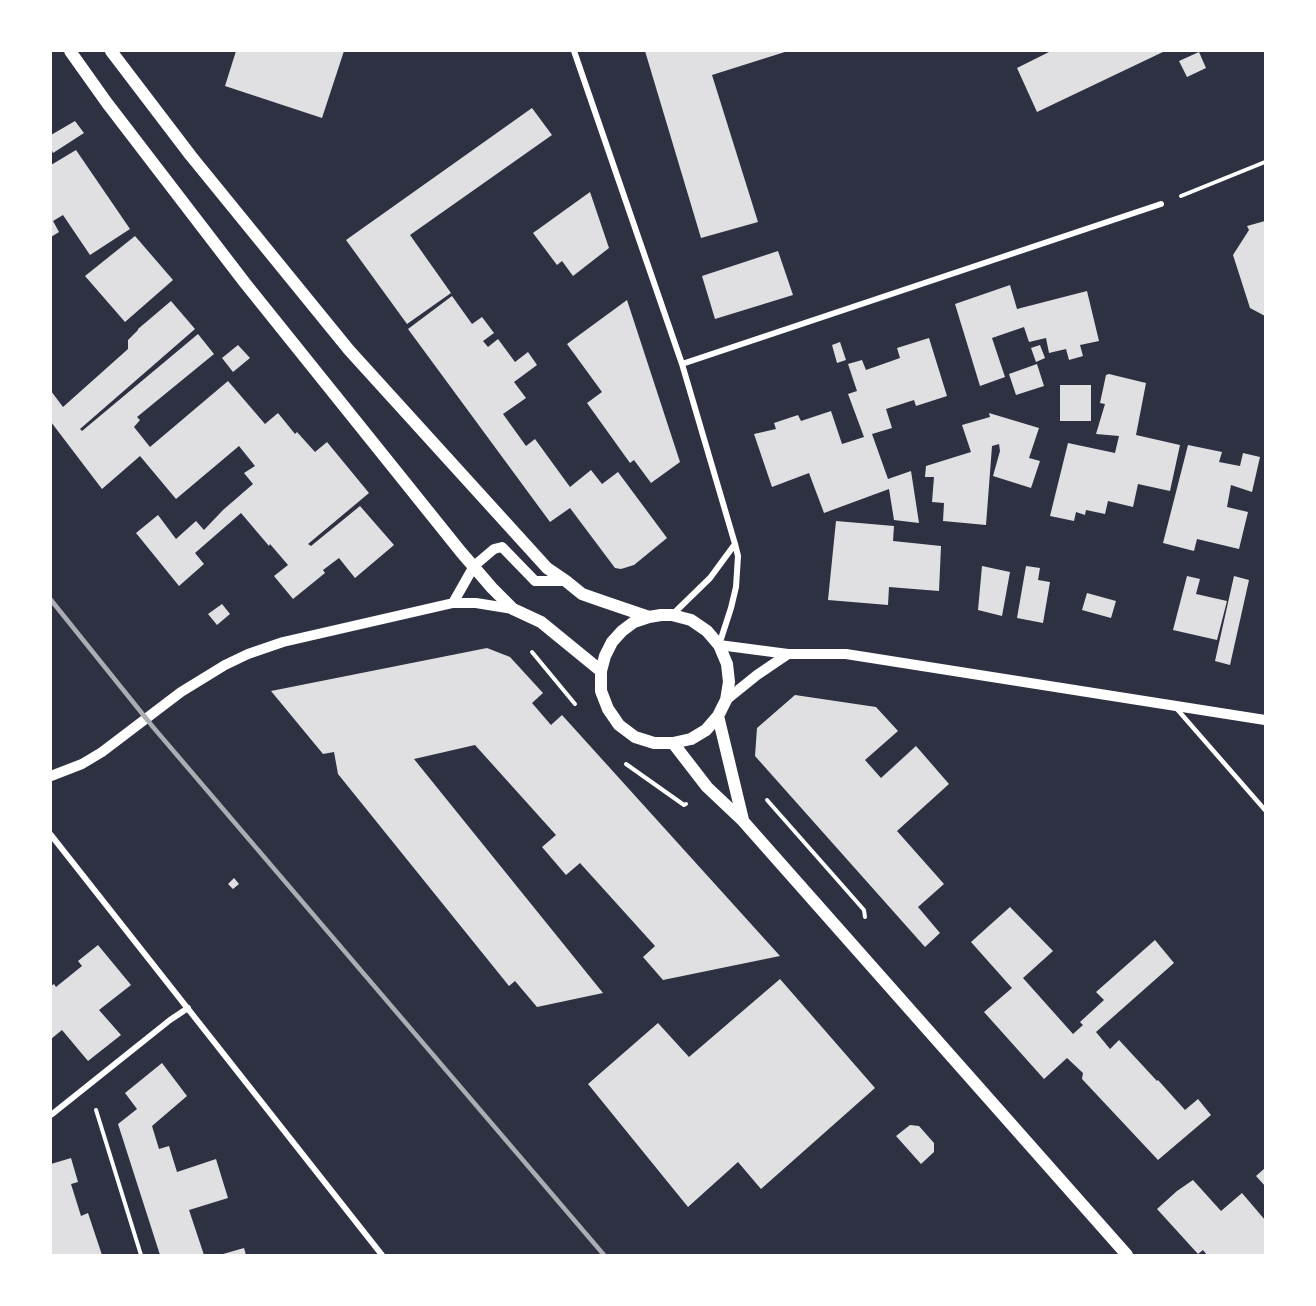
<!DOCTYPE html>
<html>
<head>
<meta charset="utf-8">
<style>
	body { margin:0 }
	#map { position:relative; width:1316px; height:1306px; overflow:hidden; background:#2d3142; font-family:"Fira Sans",sans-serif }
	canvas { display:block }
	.frame { position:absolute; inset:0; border:52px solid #fff; pointer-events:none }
</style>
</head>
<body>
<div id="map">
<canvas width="1316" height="1306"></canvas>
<div class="frame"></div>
</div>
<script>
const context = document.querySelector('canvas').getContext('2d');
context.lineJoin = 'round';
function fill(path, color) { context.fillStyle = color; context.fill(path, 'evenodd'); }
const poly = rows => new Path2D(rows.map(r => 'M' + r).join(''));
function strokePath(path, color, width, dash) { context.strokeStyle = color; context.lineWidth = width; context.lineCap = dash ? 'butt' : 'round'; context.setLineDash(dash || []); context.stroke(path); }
fill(poly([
	[236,51,344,51,322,118,225,86],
	[645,51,788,51,712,75,758,222,701,238],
	[1051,51,1165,51,1037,112,1017,68],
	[1199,52,1206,68,1187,77,1179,61],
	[532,108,552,135,410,235,451,293,407,324,346,240],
	[75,121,84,133,53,153,51,149,51,135],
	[76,150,130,229,90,255,63,215,53,221,59,232,51,237,51,165],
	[590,192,609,248,573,276,562,261,557,265,533,233],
	[1265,221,1265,316,1250,308,1233,255,1249,230,1247,226],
	[135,236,173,280,125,322,85,276],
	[778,251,793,295,715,319,702,276],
	[1010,285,1017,309,1087,291,1099,341,1080,345,1083,356,1069,360,1066,349,1049,353,1046,338,1029,342,1024,327,992,338,1005,377,980,386,955,304],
	[452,296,472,324,482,317,494,333,483,341,488,347,498,339,515,362,528,352,537,365,514,382,526,398,503,414,526,446,535,439,570,487,591,470,602,484,618,472,667,538,634,565,621,569,615,568,570,508,550,522,408,329],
	[627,300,680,462,651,483,634,460,630,463,587,403,602,392,567,344],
	[171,301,195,329,80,429,82,431,198,334,214,354,137,417,140,420,134,427,150,447,228,381,265,424,278,413,295,434,297,432,315,452,327,442,369,493,308,544,311,546,360,506,394,545,355,578,339,558,323,570,325,573,293,599,274,576,288,565,270,544,269,546,241,513,195,553,204,564,179,586,136,533,158,515,176,539,196,521,204,530,223,510,253,484,244,473,255,466,239,446,176,499,140,456,102,489,51,422,51,391,63,407,128,349,128,340,138,330,138,329],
	[929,338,947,396,916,406,914,400,886,409,892,428,872,434,888,479,911,471,919,523,894,520,889,489,824,513,809,473,772,487,754,434,776,429,774,423,798,415,801,421,831,411,842,444,864,437,848,394,857,391,848,364,862,360,866,370,900,358,897,348],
	[840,342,846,360,837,363,832,345],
	[238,345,250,358,233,372,222,358],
	[1040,345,1045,358,1036,362,1031,348],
	[1037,364,1044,386,1016,395,1009,374],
	[1109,374,1146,383,1136,435,1180,445,1170,491,1138,484,1133,507,1108,501,1105,514,1086,510,1085,515,1076,512,1074,521,1050,516,1068,443,1115,453,1119,436,1096,434,1105,404,1100,403,1106,375],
	[1060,385,1091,385,1091,421,1060,421],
	[989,413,1039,428,1029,458,1040,461,1031,488,993,476,1000,451,999,444,992,446,986,525,943,521,944,503,932,502,934,477,925,477,926,466,971,452,962,425,990,417],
	[1188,445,1222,452,1219,462,1240,466,1243,453,1260,457,1252,492,1231,485,1227,507,1248,512,1239,549,1197,539,1194,551,1163,543],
	[836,521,894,526,893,541,941,546,939,591,889,587,888,605,828,600],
	[982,566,1010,572,1002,616,978,610],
	[1026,566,1040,568,1038,580,1050,582,1043,623,1017,618],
	[1187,576,1200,579,1196,594,1227,601,1217,640,1173,630],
	[1234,576,1249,580,1230,665,1215,661],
	[1087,593,1116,601,1111,618,1082,610],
	[222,604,230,614,217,625,208,614],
	[487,648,510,657,543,693,532,703,551,725,562,715,780,956,663,980,643,957,655,946,580,863,566,875,542,847,556,835,475,745,414,759,603,993,537,1007,515,981,509,986,338,774,334,752,323,754,271,691],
	[795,695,876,707,898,731,865,760,881,778,916,746,949,784,897,831,944,884,918,907,940,933,925,947,755,756,757,728],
	[234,878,239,884,233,889,228,884],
	[1010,907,1053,951,1023,978,1073,1034,1083,1025,1080,1022,1104,1000,1096,992,1155,940,1174,963,1096,1032,1110,1049,1119,1040,1157,1081,1158,1080,1185,1110,1198,1099,1211,1115,1158,1160,1082,1079,1083,1073,1067,1058,1044,1079,984,1012,1012,988,971,942],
	[98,945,131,985,99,1010,121,1035,88,1061,62,1030,51,1039,51,986,54,984,56,987,82,966,78,961],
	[780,979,875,1088,761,1189,738,1162,688,1207,588,1084,658,1023,689,1057],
	[162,1063,187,1096,152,1126,159,1149,169,1146,177,1172,216,1159,228,1198,189,1210,204,1255,160,1255,118,1124,137,1109,125,1093],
	[910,1125,919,1126,934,1143,934,1152,921,1164,896,1136],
	[71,1158,78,1182,71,1184,81,1216,88,1213,102,1255,51,1255,51,1164],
	[1265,1168,1265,1186,1256,1176],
	[1193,1180,1221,1211,1242,1193,1265,1220,1265,1255,1207,1255,1203,1250,1198,1254,1157,1209,1177,1191],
	[244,1248,246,1255,224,1255,223,1254]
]), '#e0e0e3');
strokePath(poly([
	[1181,196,1265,162],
	[532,652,575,704],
	[626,764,684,805,686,804],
	[767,800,864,910,865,917],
	[96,1110,141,1255]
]), '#fff', 4);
strokePath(poly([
	[1176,708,1265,810]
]), '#fff', 4.5);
strokePath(poly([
	[574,51,682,364,735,544,738,556,736,587,731,608,719,645],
	[682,364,1161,204],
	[672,615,710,578,735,544],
	[51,835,382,1255],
	[51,1115,170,1020,188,1008]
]), '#fff', 6);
strokePath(poly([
	[453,603,474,566,494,549,502,547,535,581,566,581],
	[719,645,788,654,846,654,1265,720],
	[726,700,757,675,788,654],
	[51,776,82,764,102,752,181,692,225,665,248,654,283,642,453,603,476,603,513,609]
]), '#fff', 10);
strokePath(poly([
	[70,51,107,103,245,283,461,552,492,588,513,609,541,622,601,671],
	[111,51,191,156,349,350,547,568,566,581,582,594,602,601,649,617,661,615,672,615,691,620,707,631,719,645,727,664,729,682,726,700,718,716,706,730,691,739,673,743,654,743,635,737,619,725,608,709,601,691,601,671,605,656,612,642,622,631,634,622,649,617],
	[718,716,743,820],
	[673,743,707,787,743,821,1127,1255]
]), '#fff', 12);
strokePath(poly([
	[51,600,153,727,604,1255]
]), '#abadb3', 4.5);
</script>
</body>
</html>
